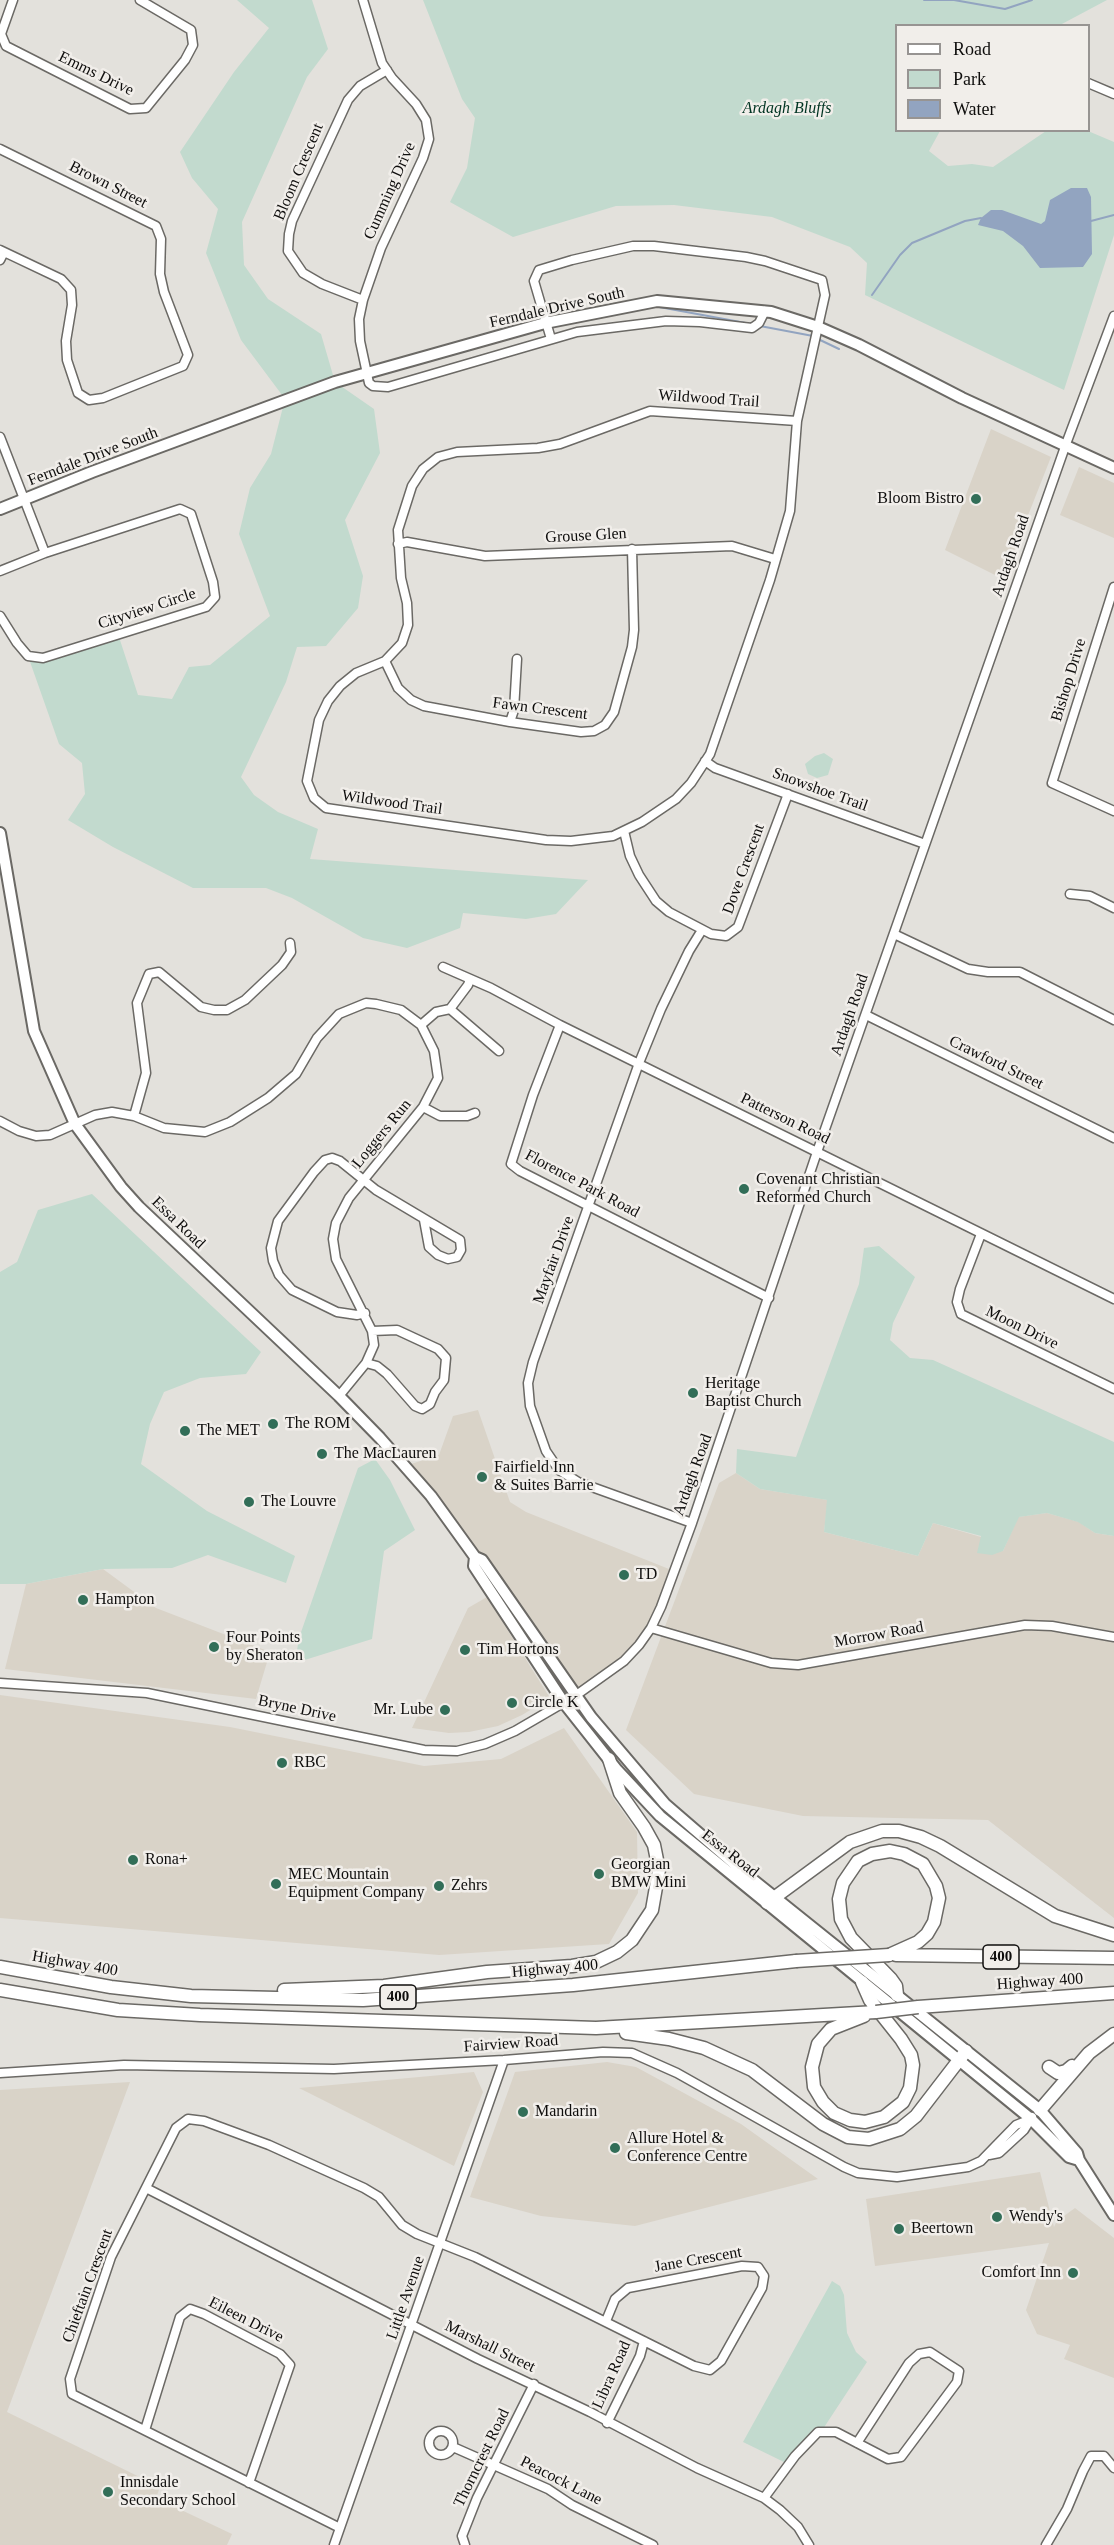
<!DOCTYPE html>
<html>
<head>
<meta charset="utf-8">
<style>
	body { margin:0 }
	#map { position:relative; width:1114px; height:2545px; overflow:hidden; background:#e3e1dc; font-family:Georgia,serif }
	canvas { display:block }
	.legend { position:absolute; left:895px; top:24px; width:195px; height:108px; box-sizing:border-box; background:#f1eeea; border:2px solid #979492; margin:0; padding:8px 10px; list-style:none; font-size:18px; color:#0f0e0d }
	.legend li { display:flex; align-items:center; gap:12px; height:30px }
	.legend b { width:30px; border:2px solid #979492 }
</style>
</head>
<body>
<div id="map">
<canvas width="1114" height="2545"></canvas>
<ul class="legend">
<li><b style="height:8px;background:#fff"></b>Road</li>
<li><b style="height:16px;background:#c2dace"></b>Park</li>
<li><b style="height:16px;background:#92a4c0"></b>Water</li>
</ul>
</div>
<script>
const context = document.querySelector('canvas').getContext('2d');
context.lineJoin = 'round';
function fill(path, color) { context.fillStyle = color; context.fill(path, 'evenodd'); }
const poly = rows => new Path2D(rows.map(r => 'M' + r).join(''));
function strokePath(path, color, width, dash) { context.strokeStyle = color; context.lineWidth = width; context.lineCap = dash ? 'butt' : 'round'; context.setLineDash(dash || []); context.stroke(path); }
function write(font, color, halo, rows, align = 'center') {
  context.font = font + ' Georgia,serif'; context.lineWidth = 5; context.setLineDash([]); context.textBaseline = 'middle'; context.strokeStyle = halo; context.fillStyle = color; for (const [text, x, y, turn = 0] of rows) {
    context.save(); context.translate(x, y); context.rotate((+turn || 0) * Math.PI / 180); context.textAlign = isNaN(turn) ? turn : align; if (halo) context.strokeText(text, 0, 0); context.fillText(text, 0, 0); context.restore();
  }
}
fill(poly([
	[991,429,1051,457,1003,579,945,550],
	[1079,467,1114,483,1114,538,1060,515],
	[478,1410,510,1502,526,1512,674,1571,639,1645,575,1696,561,1688,475,1557,405,1466,439,1455,453,1416],
	[736,1473,760,1489,828,1500,824,1532,918,1556,933,1523,981,1537,1003,1551,1018,1517,1047,1513,1079,1522,1095,1533,1114,1536,1114,1918,988,1820,803,1816,694,1794,626,1730,719,1483],
	[103,1569,156,1608,270,1652,256,1699,5,1669,26,1584],
	[487,1597,550,1698,522,1715,498,1726,469,1732,449,1733,412,1728,468,1608],
	[0,1695,230,1727,424,1766,501,1759,564,1728,637,1832,638,1893,609,1944,439,1955,0,1918],
	[607,2062,636,2067,741,2124,818,2179,635,2226,541,2216,470,2197,515,2072],
	[474,2072,483,2092,454,2166,299,2088],
	[130,2082,7,2412,160,2487,156,2498,232,2534,227,2545,0,2545,0,2090],
	[1040,2172,1054,2227,1057,2221,1075,2208,1114,2238,1114,2378,1064,2359,1070,2345,1037,2334,1026,2310,1049,2243,875,2266,866,2199]
]), '#d9d3c8');
fill(poly([
	[237,0,312,0,328,49,307,77,242,222,244,265,268,299,321,334,335,382,374,409,380,453,345,520,363,576,358,608,326,646,297,647,286,682,241,777,254,795,278,812,318,829,310,859,588,880,556,914,526,919,463,913,460,928,407,948,363,938,292,898,266,888,193,888,113,847,68,820,85,794,82,763,59,744,28,656,43,658,118,634,138,695,172,699,189,667,210,665,270,616,239,534,250,488,271,454,285,399,241,340,206,253,218,209,192,178,180,152,234,72,269,28],
	[423,0,1107,0,1060,25,896,26,896,130,940,131,929,151,948,166,972,164,993,167,1046,131,1088,131,1114,142,1114,235,1064,390,865,295,867,263,850,247,772,217,674,205,616,206,513,237,450,202,467,168,475,118,462,99],
	[824,753,833,759,828,775,817,778,808,774,805,764,815,756],
	[92,1194,261,1352,246,1374,200,1378,164,1392,150,1424,141,1464,207,1511,295,1556,286,1583,208,1555,172,1568,103,1569,26,1584,0,1584,0,1272,17,1262,38,1210],
	[879,1246,915,1277,893,1323,890,1340,910,1358,933,1360,1114,1442,1114,1536,1095,1533,1078,1522,1047,1513,1019,1517,1003,1551,992,1555,977,1553,981,1536,933,1523,918,1556,824,1532,827,1500,760,1489,736,1473,737,1449,796,1457,859,1284,864,1248],
	[375,1459,390,1480,415,1530,384,1551,372,1639,295,1663,299,1638,358,1468],
	[832,2281,840,2286,844,2295,847,2333,856,2352,867,2362,821,2432,786,2463,743,2442]
]), '#c2dace');
fill(poly([
	[1071,188,1087,188,1091,197,1092,254,1083,267,1040,268,1023,246,1003,231,978,225,981,218,991,210,1002,210,1041,224,1045,221,1050,200]
]), '#92a4c0');
strokePath(poly([
	[924,0,954,0,1005,9,1032,0],
	[1091,221,1114,215],
	[872,295,900,255,912,243,965,221,981,218],
	[654,306,751,324],
	[760,326,813,336],
	[818,339,839,349]
]), '#92a4c0', 2);
const minor = poly([
	[13,0,1,34,6,46,130,109,146,108,185,60,193,45,191,30,140,0],
	[363,0,382,63,392,78,416,104,426,120,429,139,423,158,381,248,363,300,359,319,360,341,369,383,373,386,388,387,577,332,666,321,700,322,752,328,759,323,765,311],
	[1088,83,1114,94],
	[0,149,156,226,161,239,160,274,164,292,188,355,183,366,103,398,89,400,78,393,67,360,66,341,72,305,71,290,61,279,0,250],
	[0,260,4,252],
	[363,300,322,284,303,273,288,251,289,234,292,221,348,100,360,86,387,70],
	[551,339,534,281,539,270,572,260,633,246,654,246,746,257,765,261,822,280,825,295,797,421,790,511,770,580,710,754,691,783,676,799,642,822,613,836,571,841,546,840,326,808,314,798,307,781,319,720,328,701,340,686,356,673,385,661,402,643,408,625,407,603,401,578,398,530,412,486,423,469,438,457,457,452,538,448,560,444,650,411,797,421],
	[0,437,45,553],
	[398,544,407,542,485,556,732,546,775,559],
	[0,571,45,553,180,509,191,514,213,582,215,597,206,607,43,658,28,656,17,643,0,616],
	[1114,587,1052,783,1114,811],
	[385,661,398,688,411,700,424,706,510,722,581,732,594,731,605,725,614,712,632,647,634,630,632,549],
	[510,722,514,710,517,659],
	[705,761,715,768,925,844],
	[624,831,630,856,639,875,656,901,669,912,711,934,726,936,738,927,788,794],
	[1070,894,1090,896,1114,908],
	[894,934,968,969,988,972,1020,972,1114,1020],
	[443,967,491,988,560,1025,1114,1299],
	[450,1009,499,1051],
	[866,1015,1114,1138],
	[421,1025,436,1012,450,1009,468,985,470,979],
	[560,1025,533,1095,511,1164,520,1171,769,1298],
	[423,1107,440,1116,467,1116,475,1113],
	[134,1116,146,1073,137,1003,149,974,159,972,201,1007,214,1010,227,1010,245,1000,282,965,291,952,290,943],
	[0,1121,19,1131,36,1136,50,1135,95,1115,112,1112,134,1116,164,1128,205,1132,230,1122,268,1098,296,1074,317,1038,339,1014,366,1003,376,1004,401,1010,421,1025,434,1051,438,1078,423,1107,349,1198,336,1223,333,1239,336,1259,372,1331,374,1345,366,1363,339,1396],
	[981,1234,960,1289,957,1302,961,1314,1114,1389],
	[365,1313,357,1315,337,1312,292,1290,279,1275,273,1261,271,1248,278,1221,314,1172,325,1160,332,1158,340,1161,376,1190,460,1240,461,1250,457,1257,448,1259,438,1255,429,1247,424,1220],
	[366,1363,377,1366,387,1374,415,1406,422,1409,430,1404,435,1392,444,1380,446,1358,438,1349,397,1330,372,1331],
	[692,1523,578,1482,559,1470,546,1451,530,1406,528,1383,533,1362,639,1063,661,1009,689,951,702,930],
	[651,1628,771,1663,798,1665,1025,1625,1052,1626,1114,1637],
	[0,1683,147,1693,424,1750,457,1751,485,1744,515,1731,575,1696,624,1661,639,1645,651,1628,661,1607,692,1523,817,1152,1066,444,1114,316],
	[0,2073,124,2065,334,2069,504,2060,603,2052,632,2053,677,2073,844,2167,858,2173,897,2177,968,2167,981,2161,1016,2125,1031,2119],
	[989,2155,999,2153,1024,2130,1032,2117],
	[146,2188,478,2359,590,2412,697,2468,764,2498,780,2510,798,2527,809,2545],
	[607,2423,640,2356,644,2341],
	[145,2430,180,2317,190,2309,204,2314,280,2354,290,2365,249,2483],
	'429 2443a12 12 0 1 1 24 0a12 12 0 1 1-24 0Z',
	[453,2447,548,2489,572,2505,653,2545],
	[764,2498,795,2456,818,2432,836,2432,888,2459,901,2457,957,2382,959,2371,930,2352,919,2354,909,2363,857,2443],
	[340,2528,72,2394,70,2379,111,2257,176,2128,188,2119,204,2121,269,2145,364,2188,379,2197,402,2225,417,2234,475,2257,694,2366,710,2370,721,2361,762,2288,764,2276,758,2267,742,2266,628,2288,615,2299,606,2321],
	[334,2545,504,2060],
	[465,2545,462,2536,477,2498,534,2384],
	[1046,2545,1067,2509,1083,2471,1091,2456,1104,2456,1114,2468]
]);
const major = poly([
	[0,509,92,472,335,382,545,323,657,301,771,312,818,327,859,345,962,398,1114,468],
	[0,833,34,1031,75,1124,121,1187,139,1207,339,1396,380,1438,431,1496,475,1557,482,1560,591,1717,665,1804,753,1880,1040,2110,1077,2153,1079,2160,1114,2215],
	[475,1557,474,1566,564,1703,617,1770,660,1816,1031,2119,1069,2157,1079,2160]
]);
const highway = poly([
	[767,1903,850,1842,882,1831,899,1831,921,1837,940,1846,1055,1916,1114,1935],
	[889,1955,918,1942,927,1934,934,1922,939,1898,936,1886,923,1864,904,1854,890,1851,872,1854,858,1861,843,1883,839,1899,841,1919,851,1938,891,1979,896,1986,897,1995],
	[896,1955,1114,1958],
	[0,1967,111,1987,191,1996,363,2000,573,1985,796,1961],
	[862,1982,870,2000,901,2039,911,2055,913,2065,910,2088,903,2102,884,2117,865,2122,850,2120,834,2113,823,2102,814,2087,812,2067,818,2044,831,2029,864,2016],
	[0,1990,118,2010,200,2015,596,2028,876,2012],
	[284,1990,384,1986,487,1972,572,1966,596,1962,617,1952,632,1940,652,1910,659,1870,654,1845,644,1827,620,1793,609,1759],
	[918,2007,1114,1993],
	[626,2033,669,2039,704,2048,752,2070,823,2124,848,2137,869,2139,900,2129,916,2116,966,2051],
	[1049,2067,1058,2073,1066,2071,1072,2066],
	[1040,2110,1089,2053,1114,2034]
]);
strokePath(minor, '#6b6965', 11);
strokePath(major, '#6b6965', 14);
strokePath(highway, '#6b6965', 15);
strokePath(minor, '#fff', 8);
strokePath(major, '#fff', 10);
strokePath(highway, '#fff', 12);
const highwayBridge = poly([
	[796,1961,889,1955],
	[876,2012,918,2007]
]);
strokePath(highwayBridge, '#6b6965', 15, []);
strokePath(highwayBridge, '#fff', 12);
for (const [x, y, r, color] of [
	[976,499,6,"#326e58"],
	[744,1189,6,"#326e58"],
	[693,1393,6,"#326e58"],
	[273,1424,6,"#326e58"],
	[185,1431,6,"#326e58"],
	[322,1454,6,"#326e58"],
	[482,1477,6,"#326e58"],
	[249,1502,6,"#326e58"],
	[624,1575,6,"#326e58"],
	[83,1600,6,"#326e58"],
	[214,1647,6,"#326e58"],
	[465,1650,6,"#326e58"],
	[512,1703,6,"#326e58"],
	[445,1710,6,"#326e58"],
	[282,1763,6,"#326e58"],
	[133,1860,6,"#326e58"],
	[599,1874,6,"#326e58"],
	[276,1884,6,"#326e58"],
	[439,1886,6,"#326e58"],
	[523,2112,6,"#326e58"],
	[615,2148,6,"#326e58"],
	[997,2217,6,"#326e58"],
	[899,2229,6,"#326e58"],
	[1073,2273,6,"#326e58"],
	[108,2492,6,"#326e58"]
]) { const dot = new Path2D(); dot.arc(x, y, r, 0, 2 * Math.PI); context.fillStyle = color; context.fill(dot); strokePath(dot, '#f1eeea', 2); }
for (const [x, y, w] of [
	[1001,1957,36],
	[398,1997,36]
]) { const box = new Path2D(); box.roundRect(x - w / 2, y - 12, w, 24, 4.5); context.fillStyle = '#f1eeea'; context.fill(box); strokePath(box, '#0f0e0d', 1.5); }
write('bold 15px', '#0f0e0d', null, [
	["400",1001,1957],
	["400",398,1997]
]);
write('16px', '#0f0e0d', '#f1eeea', [
	["Emms Drive",96,74,26],
	["Bloom Crescent",299,172,-67],
	["Brown Street",108,185,27],
	["Cumming Drive",390,191,-66],
	["Ferndale Drive South",557,308,-13],
	["Wildwood Trail",709,399,4],
	["Ferndale Drive South",93,457,-21],
	["Grouse Glen",586,536,-3],
	["Ardagh Road",1011,556,-71],
	["Cityview Circle",147,609,-18],
	["Bishop Drive",1069,680,-73],
	["Fawn Crescent",540,709,7],
	["Snowshoe Trail",820,790,20],
	["Wildwood Trail",392,803,8],
	["Dove Crescent",744,869,-70],
	["Ardagh Road",850,1015,-71],
	["Crawford Street",996,1063,26],
	["Patterson Road",785,1119,26],
	["Loggers Run",382,1134,-51],
	["Florence Park Road",582,1184,28],
	["Essa Road",178,1223,44],
	["Mayfair Drive",554,1260,-70],
	["Moon Drive",1022,1328,26],
	["Ardagh Road",693,1475,-70],
	["Morrow Road",879,1635,-10],
	["Bryne Drive",297,1709,12],
	["Essa Road",730,1854,38],
	["Highway 400",75,1964,10],
	["Highway 400",555,1969,-5],
	["Highway 400",1040,1982,-4],
	["Fairview Road",511,2044,-4],
	["Jane Crescent",698,2260,-10],
	["Chieftain Crescent",88,2286,-70],
	["Little Avenue",406,2298,-71],
	["Eileen Drive",246,2320,27],
	["Marshall Street",490,2347,26],
	["Libra Road",612,2375,-66],
	["Thorncrest Road",482,2458,-64],
	["Peacock Lane",561,2481,27]
]);
write('italic 16px', '#003422', '#f1eeea', [
	["Ardagh Bluffs",787,109]
]);
write('16px', '#0f0e0d', '#f1eeea', [
	["Bloom Bistro",964,499,"right"],
	["Covenant Christian",756,1180],
	["Reformed Church",756,1198],
	["Heritage",705,1384],
	["Baptist Church",705,1402],
	["The ROM",285,1424],
	["The MET",197,1431],
	["The MacLauren",334,1454],
	["Fairfield Inn",494,1468],
	["& Suites Barrie",494,1486],
	["The Louvre",261,1502],
	["TD",636,1575],
	["Hampton",95,1600],
	["Four Points",226,1638],
	["by Sheraton",226,1656],
	["Tim Hortons",477,1650],
	["Circle K",524,1703],
	["Mr. Lube",433,1710,"right"],
	["RBC",294,1763],
	["Rona+",145,1860],
	["Georgian",611,1865],
	["BMW Mini",611,1883],
	["MEC Mountain",288,1875],
	["Equipment Company",288,1893],
	["Zehrs",451,1886],
	["Mandarin",535,2112],
	["Allure Hotel &",627,2139],
	["Conference Centre",627,2157],
	["Wendy's",1009,2217],
	["Beertown",911,2229],
	["Comfort Inn",1061,2273,"right"],
	["Innisdale",120,2483],
	["Secondary School",120,2501]
], 'left');
</script>
</body>
</html>
